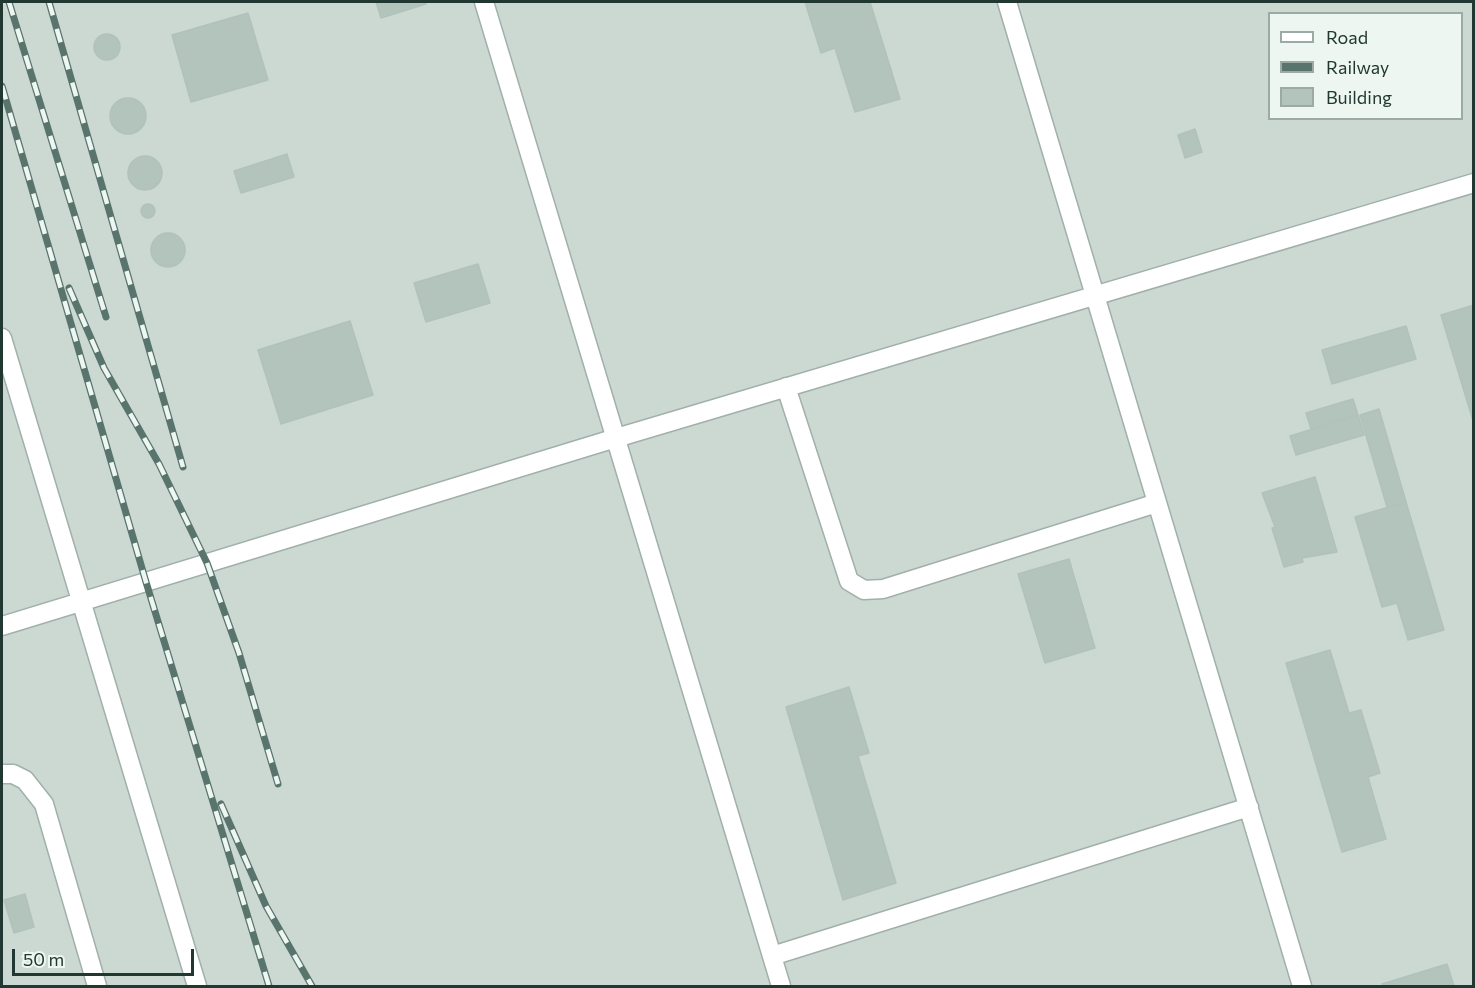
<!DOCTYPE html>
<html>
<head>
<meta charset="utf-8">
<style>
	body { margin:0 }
	#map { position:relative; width:1475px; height:988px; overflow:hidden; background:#dee9e4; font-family:Commissioner,sans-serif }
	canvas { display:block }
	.frame { position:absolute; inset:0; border:3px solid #203831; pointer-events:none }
	.legend { position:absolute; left:1268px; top:12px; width:195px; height:108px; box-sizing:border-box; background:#eef6f2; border:2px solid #9caaa5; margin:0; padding:8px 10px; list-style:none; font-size:18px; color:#203831 }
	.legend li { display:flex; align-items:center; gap:12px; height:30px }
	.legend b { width:30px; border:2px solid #9caaa5 }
	.scale { position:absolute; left:12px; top:949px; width:182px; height:27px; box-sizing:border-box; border:3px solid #203831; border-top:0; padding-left:8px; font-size:18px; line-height:21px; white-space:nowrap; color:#203831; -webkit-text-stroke:4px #eef6f2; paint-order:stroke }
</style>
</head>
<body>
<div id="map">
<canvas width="1475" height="988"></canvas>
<div class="frame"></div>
<ul class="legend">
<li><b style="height:8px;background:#fff"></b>Road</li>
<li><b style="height:8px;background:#59746d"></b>Railway</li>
<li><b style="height:16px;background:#b3c4bd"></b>Building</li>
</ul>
<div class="scale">50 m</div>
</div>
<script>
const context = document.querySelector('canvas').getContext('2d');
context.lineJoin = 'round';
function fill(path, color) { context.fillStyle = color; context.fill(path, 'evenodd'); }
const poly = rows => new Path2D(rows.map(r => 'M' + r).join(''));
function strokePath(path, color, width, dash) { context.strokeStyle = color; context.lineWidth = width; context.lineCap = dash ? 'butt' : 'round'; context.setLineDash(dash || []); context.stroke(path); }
fill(poly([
	[2,2,1473,2,1473,986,2,986],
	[1270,14,1462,14,1462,118,1270,118]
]), '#ccd9d3');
const building = poly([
	[376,2,425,2,426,4,381,18,376,2],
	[805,2,870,2,900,99,855,112,835,48,821,53,805,2],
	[248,13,268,80,191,102,172,35,248,13],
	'94 47a13 13 0 1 1 26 0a13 13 0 1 1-26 0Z',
	'110 116a18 18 0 1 1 36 0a18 18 0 1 1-36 0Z',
	[1195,129,1202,152,1185,158,1178,135,1195,129],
	[287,154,294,177,241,193,234,171,287,154],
	'128 173a17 17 0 1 1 34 0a17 17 0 1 1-34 0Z',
	'141 211a7 7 0 1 1 14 0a7 7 0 1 1-14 0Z',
	'151 250a17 17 0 1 1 34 0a17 17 0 1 1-34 0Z',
	[478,264,490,303,426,322,414,283,478,264],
	[1474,305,1474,424,1441,315,1474,305],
	[350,321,373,395,281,424,258,350,350,321],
	[1406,326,1416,359,1332,384,1322,350,1406,326],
	[1353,399,1358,415,1311,429,1306,413,1353,399],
	[1379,409,1406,502,1387,507,1360,415,1379,409],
	[1358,415,1364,435,1296,455,1290,436,1358,415],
	[1315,477,1337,552,1302,558,1303,562,1284,567,1272,528,1275,527,1262,493,1315,477],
	[1406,502,1444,630,1408,640,1397,603,1382,607,1355,517,1406,502],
	[1069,559,1095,648,1045,663,1018,574,1069,559],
	[1330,650,1349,713,1361,710,1380,773,1368,777,1386,839,1342,852,1286,663,1330,650],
	[849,687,869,753,858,756,896,883,843,900,786,707,849,687],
	[25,894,34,927,14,933,4,900,25,894],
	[1447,964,1454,986,1383,986,1382,984,1447,964]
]);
fill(building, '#b3c4bd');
strokePath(building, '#b0c2bb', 1.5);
const minor = poly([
	[484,2,781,986],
	[1007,2,1302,986],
	[2,338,197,986],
	[786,387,849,581,864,590,883,589,1157,503],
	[2,626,616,438,1474,183],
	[2,774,13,774,25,780,44,804,97,986],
	[772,956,1249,807]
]);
strokePath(minor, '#a1b0ab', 21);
strokePath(minor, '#fff', 18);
const rail = poly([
	[9,2,106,317],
	[49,2,183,467],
	[2,86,146,582,269,986],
	[69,288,104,368,159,464,207,563,239,653,278,784],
	[221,804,266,906,312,986]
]);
strokePath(rail, '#59746d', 7);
strokePath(rail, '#eef6f2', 4.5, [14]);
</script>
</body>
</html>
